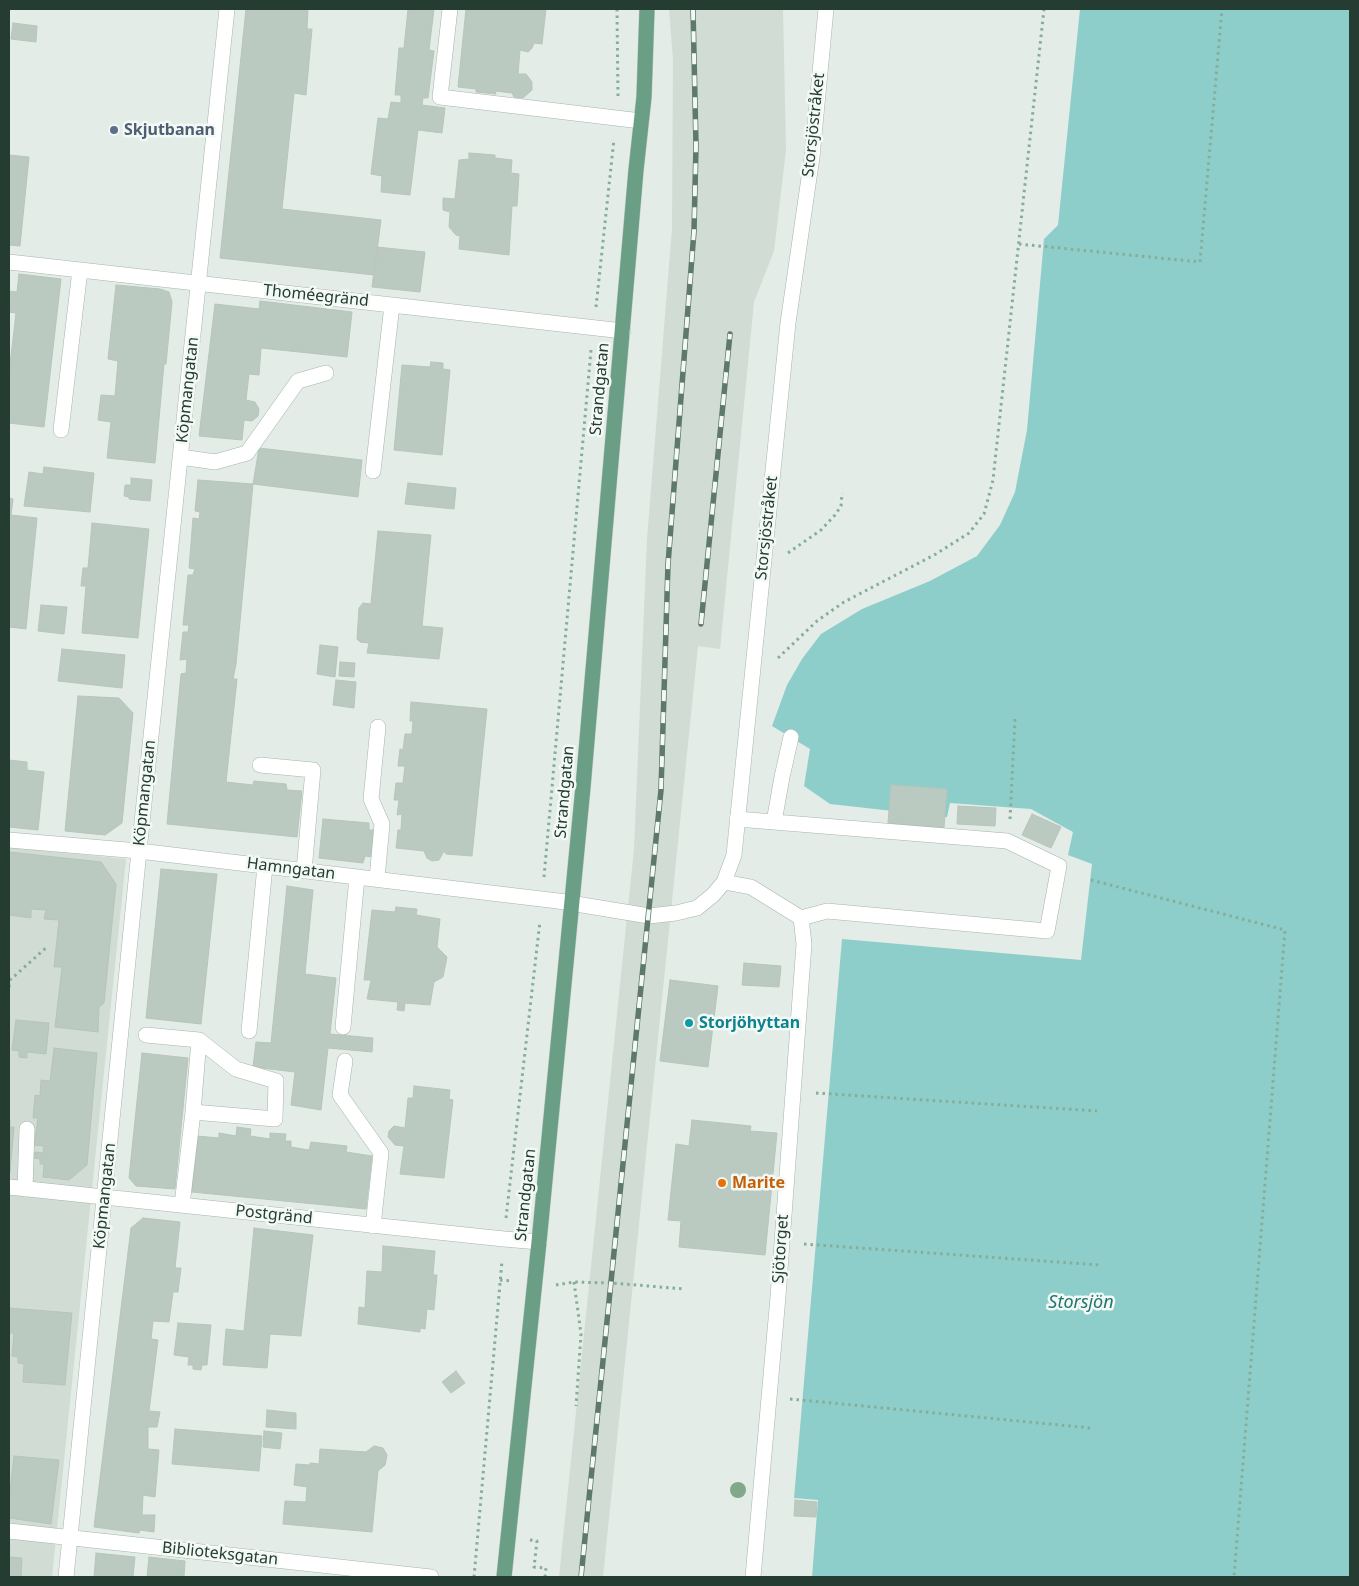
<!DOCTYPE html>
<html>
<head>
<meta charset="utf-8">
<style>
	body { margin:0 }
	#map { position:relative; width:1359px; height:1586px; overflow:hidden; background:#e3ece6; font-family:"Noto Sans",sans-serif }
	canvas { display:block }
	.frame { position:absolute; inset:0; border:10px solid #243c31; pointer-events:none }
</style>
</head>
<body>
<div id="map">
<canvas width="1359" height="1586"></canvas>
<div class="frame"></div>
</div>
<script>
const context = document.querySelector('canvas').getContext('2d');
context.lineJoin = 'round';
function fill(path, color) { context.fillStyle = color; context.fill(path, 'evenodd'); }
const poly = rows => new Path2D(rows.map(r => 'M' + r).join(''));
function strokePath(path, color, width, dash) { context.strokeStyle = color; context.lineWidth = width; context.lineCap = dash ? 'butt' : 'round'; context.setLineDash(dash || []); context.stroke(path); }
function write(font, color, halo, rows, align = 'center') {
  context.font = font + ' "Noto Sans",sans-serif'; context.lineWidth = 5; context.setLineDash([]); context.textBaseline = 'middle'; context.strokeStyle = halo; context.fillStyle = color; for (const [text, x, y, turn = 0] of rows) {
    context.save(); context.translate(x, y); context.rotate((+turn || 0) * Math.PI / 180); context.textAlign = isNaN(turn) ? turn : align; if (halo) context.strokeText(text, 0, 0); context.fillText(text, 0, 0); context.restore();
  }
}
fill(poly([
	[669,9,783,9,786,150,774,251,754,302,720,649,698,646,603,1577,559,1577,634,849,647,539,672,229,673,60],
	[9,847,126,859,52,1577,9,1577]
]), '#d1dcd5');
fill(poly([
	[1080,9,1350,9,1350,1577,812,1577,818,1500,794,1498,842,939,1081,960,1092,864,1068,855,1073,832,1031,809,950,803,947,817,830,804,804,786,810,749,772,726,787,685,802,659,821,634,862,609,930,581,977,556,1000,525,1015,492,1027,430,1044,239,1058,225]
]), '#8ececa');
const building = poly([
	[246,9,308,9,307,29,312,29,306,95,294,93,282,209,381,220,374,275,220,258,246,9],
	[408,9,434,9,429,50,434,51,428,98,423,98,422,105,445,108,442,133,418,130,410,195,381,192,382,176,371,174,378,118,388,119,391,102,401,103,401,95,395,95,399,48,404,48,408,9],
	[466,9,546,9,542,44,534,43,532,48,528,52,520,50,518,74,526,74,532,82,532,90,523,98,514,97,512,93,495,91,496,94,476,92,476,89,458,87,466,9],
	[13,23,37,26,36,42,11,39,13,23],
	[469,153,495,155,495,158,512,160,511,173,519,174,517,206,512,206,509,255,459,249,460,236,456,235,449,227,450,212,443,210,443,198,455,199,459,160,469,159,469,153],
	[9,155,29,157,20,246,9,245,9,155],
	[377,247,425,252,420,292,372,287,377,247],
	[19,274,61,279,44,427,9,423,9,373,16,313,9,312,9,291,17,292,19,274],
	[116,285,160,289,169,292,172,302,166,364,164,364,155,463,107,458,111,422,98,420,101,395,115,396,118,361,108,359,116,285],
	[260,301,352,312,347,357,261,348,259,375,249,374,246,400,255,402,259,409,258,416,252,421,244,420,242,440,199,436,215,304,259,309,260,301],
	[431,362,443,363,443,369,450,370,442,455,394,450,402,365,430,367,431,362],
	[259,448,362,460,358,497,253,484,259,448],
	[44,467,94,473,90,512,24,506,29,472,43,474,44,467],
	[131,478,152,480,150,501,129,499,129,497,124,496,125,485,131,485,131,478],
	[198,480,253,484,236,664,233,679,237,679,226,782,253,785,254,781,286,784,287,790,302,791,297,837,167,824,181,674,186,673,187,659,180,660,183,632,188,632,189,625,183,625,188,575,193,575,195,569,189,568,193,518,199,519,200,512,195,511,198,480],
	[408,483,456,488,454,509,405,504,408,483],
	[9,498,13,499,11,515,37,518,26,629,9,627,9,498],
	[92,523,149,529,138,638,82,633,86,586,81,586,83,568,88,568,92,523],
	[378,531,431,535,422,626,443,628,439,659,367,653,369,643,360,642,357,639,359,608,363,603,371,604,378,531],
	[41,605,67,607,64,634,38,631,41,605],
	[320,645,338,647,335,677,317,674,320,645],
	[62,649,125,655,122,688,58,681,62,649],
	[340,662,355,663,354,677,339,676,340,662],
	[336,680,356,682,354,708,333,705,336,680],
	[78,696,119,698,133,713,122,823,105,835,65,831,78,696],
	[411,702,487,709,472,856,446,854,444,851,439,860,432,861,427,858,424,851,396,848,398,830,401,830,402,814,397,815,399,800,394,800,396,783,403,783,405,766,398,766,400,749,403,750,405,734,412,734,413,721,410,721,411,702],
	[9,760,27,762,27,770,44,772,38,830,9,827,9,760],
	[891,785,947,789,944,828,888,823,891,785],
	[958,806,996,808,995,826,957,824,958,806],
	[1032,814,1061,827,1051,848,1022,835,1032,814],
	[323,819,369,823,369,830,374,830,372,857,365,856,363,863,319,858,323,819],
	[9,852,101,862,116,884,104,1003,99,1007,98,1032,55,1027,62,967,54,967,59,920,44,919,46,910,31,909,31,918,9,915,9,852],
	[161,869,217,874,201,1024,146,1018,161,869],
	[287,886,313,890,305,974,336,978,330,1034,373,1038,372,1052,328,1048,321,1110,291,1105,295,1072,253,1067,256,1042,271,1043,287,886],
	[396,907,417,909,416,915,440,919,437,947,447,957,443,977,434,982,430,1005,405,1003,404,1011,397,1010,398,1002,367,999,371,980,364,980,372,910,395,912,396,907],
	[744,963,781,966,779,987,742,985,744,963],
	[670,980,718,986,708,1067,660,1061,670,980],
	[16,1020,49,1023,46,1054,27,1052,27,1058,19,1057,19,1051,12,1050,16,1020],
	[54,1048,97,1053,87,1165,69,1180,43,1177,44,1164,40,1164,40,1159,34,1158,35,1152,43,1153,44,1146,34,1145,38,1118,33,1118,35,1095,40,1096,41,1080,50,1081,54,1048],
	[142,1053,188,1058,175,1189,136,1186,129,1178,142,1053],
	[414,1086,450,1090,449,1099,453,1100,444,1178,400,1174,404,1146,395,1145,388,1137,389,1131,394,1126,405,1128,408,1098,413,1098,414,1086],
	[9,1119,10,1119,10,1127,14,1127,10,1172,9,1119],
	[692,1120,751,1126,750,1131,777,1133,765,1255,679,1247,681,1221,668,1220,676,1144,689,1146,692,1120],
	[237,1127,251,1129,250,1136,270,1139,270,1133,286,1134,285,1141,291,1141,291,1147,309,1150,311,1142,347,1146,346,1152,372,1156,366,1209,192,1192,197,1136,219,1138,219,1133,236,1136,237,1127],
	[143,1218,180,1222,175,1268,181,1268,178,1292,173,1292,169,1322,153,1321,151,1339,158,1340,149,1411,160,1412,157,1427,148,1427,148,1449,159,1450,155,1497,143,1495,142,1515,155,1515,154,1532,140,1530,139,1533,94,1527,131,1228,143,1218],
	[254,1228,313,1235,301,1336,270,1334,267,1368,223,1365,226,1329,244,1331,254,1228],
	[383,1246,435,1251,433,1275,437,1275,434,1310,427,1309,425,1329,420,1328,420,1332,358,1324,359,1307,365,1308,367,1271,382,1272,383,1246],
	[9,1308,72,1313,65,1385,23,1382,24,1364,18,1363,18,1357,12,1356,14,1333,9,1333,9,1308],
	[178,1323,211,1325,207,1365,202,1365,201,1370,193,1369,193,1365,188,1365,189,1357,174,1355,178,1323],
	[456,1371,465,1383,451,1393,442,1382,456,1371],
	[267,1410,296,1413,296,1429,266,1427,267,1410],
	[175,1429,262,1436,259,1471,172,1464,175,1429],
	[264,1431,282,1433,280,1449,263,1447,264,1431],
	[374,1446,383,1448,387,1455,385,1465,378,1471,372,1532,283,1524,285,1501,306,1502,307,1487,294,1485,296,1464,310,1465,310,1463,319,1464,320,1449,366,1452,374,1446],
	[14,1456,59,1460,51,1524,9,1518,9,1501,14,1456],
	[795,1500,817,1502,816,1517,794,1516,795,1500],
	[9,1544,10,1545,9,1557,22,1558,21,1577,9,1577,9,1544],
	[96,1553,135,1557,133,1577,94,1577,96,1553],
	[149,1557,185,1561,184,1577,147,1577,149,1557]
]);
fill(building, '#bbcac1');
strokePath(building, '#b6c5bc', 1);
const minor = poly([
	[450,9,440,97,641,121],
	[9,262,623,331],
	[61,430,80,270],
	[181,457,215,462,247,453,298,381,326,373],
	[373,471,392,305],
	[260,765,313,770,304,871],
	[737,819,1007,841,1059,866,1047,931,827,911,801,918],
	[774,822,782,777,791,737],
	[9,840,139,851,558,901,649,916,676,913,697,908,713,895,724,882,734,855,788,323,812,157,826,9],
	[377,879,382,824,371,799,378,727],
	[724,882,751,887,801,918,804,944,778,1297,753,1577],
	[343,1027,357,877],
	[249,1031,265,866],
	[146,1035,199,1040,236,1069,276,1081,275,1119,193,1112,199,1040],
	[345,1061,340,1095,381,1153,373,1226],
	[9,1187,504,1239,539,1242],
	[25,1189,27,1129],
	[182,1205,193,1112],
	[9,1531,431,1577],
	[66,1577,139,851,227,9]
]);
const major = poly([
	[504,1577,539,1242,583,787,636,170,644,97,647,9]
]);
strokePath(minor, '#a6b4ac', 16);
strokePath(major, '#c2c8c5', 16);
strokePath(poly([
	[617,9,618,96],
	[1019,244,1200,262,1222,9],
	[596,307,614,139],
	[788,553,821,530,835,515,841,506,842,493],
	[778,658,817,621,844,602,936,554,969,533,984,514,993,480,1044,9],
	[1010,819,1015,719],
	[544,877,591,350],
	[1091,880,1285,930,1234,1577],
	[9,987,10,980,48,946],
	[816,1093,1097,1111],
	[506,1218,540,921],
	[804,1244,1100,1265],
	[500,1280,512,1281],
	[574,1282,581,1334,576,1406],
	[556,1285,574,1282,611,1283,685,1289],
	[790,1399,1091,1428],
	[530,1540,537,1541,534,1567,546,1568,545,1577],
	[474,1577,502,1261]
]), '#85ae99', 3, [2.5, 4]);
strokePath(minor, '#fff', 15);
strokePath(major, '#6a9f86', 15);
const rail = poly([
	[701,624,730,334],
	[581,1577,661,790,668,564,694,231,696,146,693,9]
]);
strokePath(rail, '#5e786c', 5.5);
strokePath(rail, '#f3f9f5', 4, [11]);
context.fillStyle = '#81a888';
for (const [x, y] of [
	[738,1490]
]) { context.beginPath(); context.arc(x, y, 8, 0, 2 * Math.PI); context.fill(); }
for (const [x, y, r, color] of [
	[114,130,5,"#5c6f8a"],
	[689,1023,5,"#0f9aa8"],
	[722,1183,5,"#e8710a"]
]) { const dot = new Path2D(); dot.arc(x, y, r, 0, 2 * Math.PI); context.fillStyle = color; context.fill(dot); strokePath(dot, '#f3f9f5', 2); }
write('16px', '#243c31', '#f3f9f5', [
	["Storsjöstråket",814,125,-84],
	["Thoméegränd",316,296,6],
	["Strandgatan",600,389,-85],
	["Köpmangatan",188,390,-84],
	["Storsjöstråket",767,528,-84],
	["Strandgatan",565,792,-85],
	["Köpmangatan",145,793,-84],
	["Hamngatan",291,869,7],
	["Strandgatan",526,1195,-84],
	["Köpmangatan",105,1196,-84],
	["Postgränd",274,1215,6],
	["Sjötorget",781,1249,-86],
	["Biblioteksgatan",220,1554,6]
]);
write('bold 16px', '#4e5e75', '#f3f9f5', [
	["Skjutbanan",124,130]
], 'left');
write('bold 16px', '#0d838f', '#f3f9f5', [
	["Storjöhyttan",699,1023]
], 'left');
write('bold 16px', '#c56008', '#f3f9f5', [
	["Marite",732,1183]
], 'left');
write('italic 18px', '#217572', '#f3f9f5', [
	["Storsjön",1081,1303]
]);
</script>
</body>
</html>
